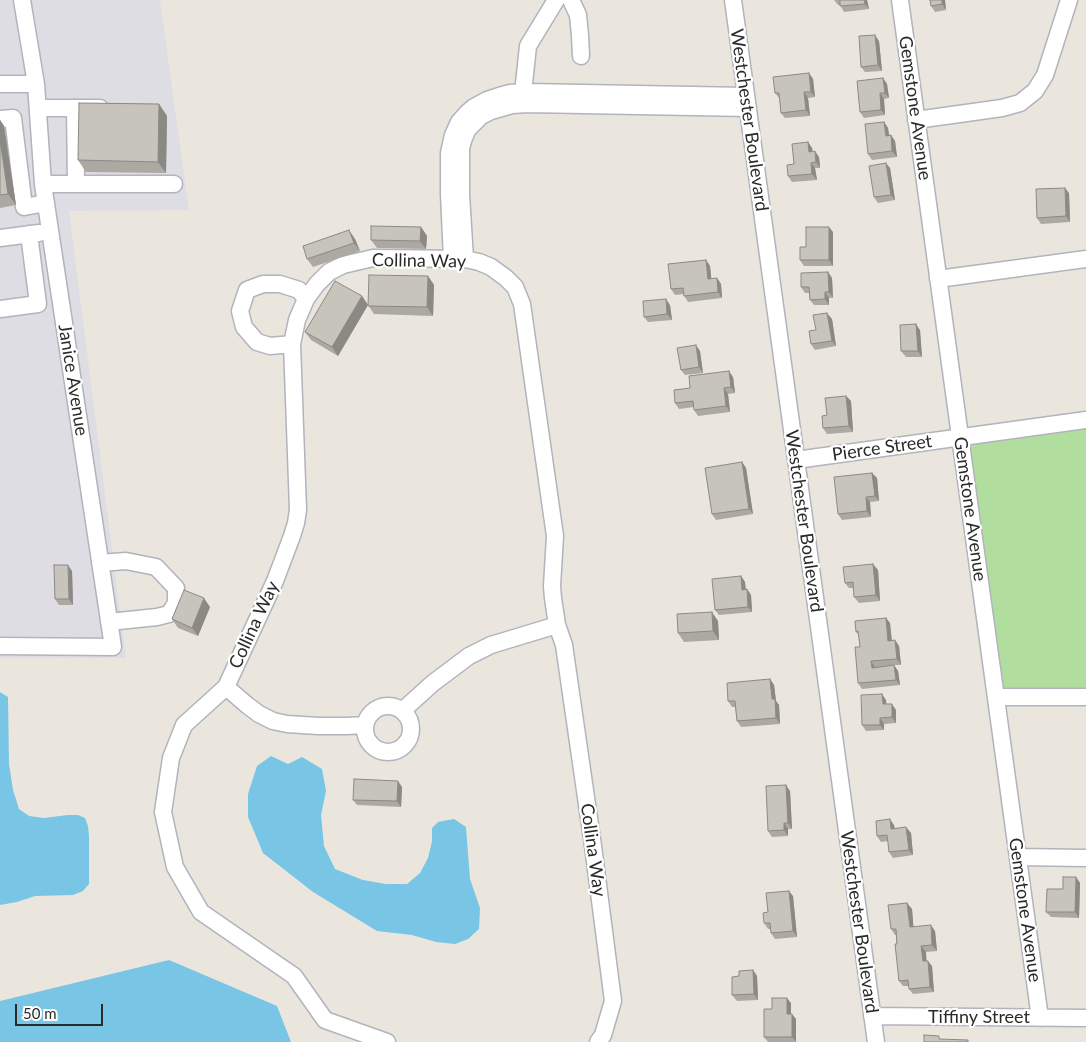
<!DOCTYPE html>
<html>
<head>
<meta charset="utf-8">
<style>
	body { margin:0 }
	#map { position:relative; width:1086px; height:1042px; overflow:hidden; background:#ebe6dd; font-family:Lato,sans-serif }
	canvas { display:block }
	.scale { position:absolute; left:15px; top:1004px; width:88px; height:22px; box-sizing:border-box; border:2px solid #2a2a2a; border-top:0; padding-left:6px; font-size:15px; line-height:18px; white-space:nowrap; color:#2a2a2a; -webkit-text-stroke:4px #fff; paint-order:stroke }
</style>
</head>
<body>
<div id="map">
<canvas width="1086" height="1042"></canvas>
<div class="scale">50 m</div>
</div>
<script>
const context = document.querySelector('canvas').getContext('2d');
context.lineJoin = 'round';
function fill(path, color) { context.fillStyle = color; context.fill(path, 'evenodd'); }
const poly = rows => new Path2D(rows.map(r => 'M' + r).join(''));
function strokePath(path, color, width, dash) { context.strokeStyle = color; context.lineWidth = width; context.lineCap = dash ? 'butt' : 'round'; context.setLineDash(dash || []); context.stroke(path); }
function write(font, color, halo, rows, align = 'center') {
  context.font = font + ' Lato,sans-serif'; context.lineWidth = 4.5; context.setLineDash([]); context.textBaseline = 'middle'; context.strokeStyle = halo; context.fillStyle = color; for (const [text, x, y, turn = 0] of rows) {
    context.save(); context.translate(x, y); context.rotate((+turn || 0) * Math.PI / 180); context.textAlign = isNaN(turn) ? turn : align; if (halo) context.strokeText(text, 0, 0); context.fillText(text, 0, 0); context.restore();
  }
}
fill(poly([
	[0,0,160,0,189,210,69,211,126,658,0,658]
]), '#dfdde4');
fill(poly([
	[1086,426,1086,690,1004,689,968,443]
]), '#b1de9e');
fill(poly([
	[0,692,8,697,9,764,13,790,19,809,29,816,44,818,68,815,78,815,85,818,88,826,89,836,89,884,83,891,73,895,35,896,17,902,0,905],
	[271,756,288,764,302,757,322,769,326,791,321,815,324,846,335,869,363,880,386,884,407,884,420,873,428,858,432,841,432,828,438,822,454,819,466,827,470,879,480,908,479,929,468,939,455,944,436,942,412,935,377,931,313,892,263,853,248,817,248,794,257,766],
	[169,960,277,1006,291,1042,0,1042,0,1001]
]), '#78c5e6');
const minor = poly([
	[571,0,578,15,580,35,581,56],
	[733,0,876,1042],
	[900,0,1040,1018],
	[0,84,36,84],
	[523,102,523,93,528,46,556,0],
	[38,108,100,108],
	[75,108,76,184],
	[0,119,13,118,24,207,46,203],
	[916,120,1002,108,1020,103,1035,91,1045,75,1069,0],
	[43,184,174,184],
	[0,238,39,233],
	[452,259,449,194,449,153,453,135,459,122,467,113,474,107,487,100,499,96,510,93,527,92,746,96],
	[465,259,461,194,461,148,464,138,468,129,481,116,491,111,512,105,528,104,748,108],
	[938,279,1086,259],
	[0,309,38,304,29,234],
	[292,344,270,346,257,342,244,327,240,311,247,290,263,284,280,284,299,290,306,299],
	[796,460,1086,420],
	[100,563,126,561,156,567,176,588,176,603,169,614,157,617,109,622],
	[0,646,113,647,43,184,36,84,22,0],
	[226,687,247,705,259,714,273,721,287,724,318,726,347,726,365,725],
	[996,697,1086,697],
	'365 729a23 23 0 1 1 46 0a23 23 0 1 1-46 0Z',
	[402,711,433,683,469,656,491,645,557,625],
	[1018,857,1086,858],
	[872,1016,1086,1018],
	[387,1042,325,1020,294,976,201,912,175,867,163,812,171,758,184,725,226,687,275,581,292,536,296,523,298,510,292,344,297,320,306,299,317,284,329,272,343,265,373,258,465,259,479,262,491,267,506,278,515,287,522,304,555,536,552,586,553,598,557,625,564,645,593,846,613,1001,603,1035,598,1042]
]);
strokePath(minor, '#b1b3bd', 19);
strokePath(minor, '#fff', 16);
fill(poly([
	[834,0,867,0,869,9,844,12,840,5,838,5],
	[945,0,946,10,935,12,931,6],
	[879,41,882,71,865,72,861,67],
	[809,73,813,79,815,97,808,98,810,116,785,118,781,113,780,99,775,93],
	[883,78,887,84,889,98,884,99,885,115,864,118,860,112],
	[159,104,167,116,166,173,86,172,78,160],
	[0,120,4,126,16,205,0,208],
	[884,122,888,128,889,135,891,135,895,141,897,157,872,160,868,154],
	[808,142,812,148,813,152,819,157,820,168,815,168,817,180,792,182,788,176,794,164],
	[890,168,895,200,878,203,874,197],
	[1069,193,1070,222,1041,224,1037,218],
	[421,227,427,236,426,249,377,248,371,240],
	[833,232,833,266,804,266,800,260,806,247],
	[355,239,360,251,313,267,307,259],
	[706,260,710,266,711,279,717,278,721,284,722,298,688,302,683,294,675,295,671,289],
	[828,272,832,278,833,298,829,298,829,305,814,305,810,300,809,293,805,293,801,287],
	[428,276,434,285,433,316,374,314,368,305,338,356,311,340,305,332,362,296,368,305],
	[670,305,672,320,648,322,644,317],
	[832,319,836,346,815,350,811,344,816,330],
	[920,330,922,357,906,357,901,351],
	[700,351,703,373,685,375,681,370],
	[733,377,735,393,728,394,730,412,698,416,694,410,694,407,679,409,675,403,690,388],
	[846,396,851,401,853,432,827,434,823,428,827,415],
	[742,462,746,468,753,514,716,520,712,514],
	[872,473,877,478,879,501,870,502,871,517,842,520,838,514],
	[878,570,880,601,859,603,854,597,854,588,849,588,845,583],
	[72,571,73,605,59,605,55,599],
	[741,576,745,582,746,589,747,589,751,595,752,612,719,615,715,610],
	[210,607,198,636,178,628,172,619],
	[886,618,890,623,892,640,895,640,899,646,901,665,894,665,898,671,900,685,862,689,858,683,860,647,859,635,856,632],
	[718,621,719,640,684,642,678,633],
	[770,679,774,685,776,701,779,705,780,724,741,727,737,721,735,707,732,707,728,701],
	[886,700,886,704,896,710,896,723,884,724,884,730,866,731,862,725],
	[402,787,401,807,357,805,353,800],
	[790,791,792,829,788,829,788,836,772,837,768,831],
	[894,825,895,828,911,833,913,855,893,858,889,852,888,841,881,842,877,836],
	[1076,877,1080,883,1079,918,1051,917,1046,912,1063,889],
	[793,896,797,937,775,939,771,933,771,929,768,929,764,923,768,912],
	[907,903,912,909,913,927,935,931,937,951,926,952,926,961,932,966,934,992,913,994,909,989,909,986,903,986,899,981,896,935,895,935,891,929],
	[753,970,757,976,758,1000,737,1001,732,995,739,976],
	[791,1003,791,1014,796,1019,796,1042,768,1042,764,1037,772,1009]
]), '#aba9a2');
fill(poly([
	[864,0,867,0,869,9,865,4],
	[942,0,945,0,946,10,942,4],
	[875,35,879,41,882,71,878,65],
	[809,73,813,79,815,97,811,92],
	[883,78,887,84,889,98,885,93],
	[804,92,808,98,810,116,806,110],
	[880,93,884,99,885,115,881,110],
	[159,104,167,116,166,173,158,162],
	[0,120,4,126,16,205,8,194,0,140],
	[884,122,888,128,890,142,886,136],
	[891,135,895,141,897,157,892,151],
	[808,142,812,148,813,158,809,152],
	[815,151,819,157,820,168,816,162],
	[811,163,815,168,817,180,812,174],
	[886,163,890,168,895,200,891,195],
	[1065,188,1069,193,1070,222,1066,216],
	[421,227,427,236,426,249,420,241],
	[829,227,833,232,833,266,829,260],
	[349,230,355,239,360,251,354,243],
	[706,260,710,266,712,285,708,279],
	[828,272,832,278,833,298,829,292],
	[428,276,434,285,433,316,427,307],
	[717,278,721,284,722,298,718,292],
	[825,292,829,298,829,305,825,299],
	[362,296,368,305,338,356,332,347],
	[666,299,670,305,672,320,667,314],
	[827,313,832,319,836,346,832,341],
	[916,324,920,330,922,357,918,351],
	[696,345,700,351,703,373,699,367],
	[729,371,733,377,735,393,731,387],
	[724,388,728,394,730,412,726,406],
	[846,396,851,401,853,432,849,426],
	[742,462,746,468,753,514,749,509],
	[872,473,877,478,879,501,875,496],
	[866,497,870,502,871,517,867,511],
	[873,564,878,570,880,601,876,595],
	[68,565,72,571,73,605,69,599],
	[741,576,745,582,746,596,742,590],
	[747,589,751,595,752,612,748,607],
	[204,598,210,607,198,636,192,628],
	[712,612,718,621,719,640,713,631],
	[886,618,890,623,892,646,888,641],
	[895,640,899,646,901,665,897,659],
	[871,661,875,667,872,668],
	[894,665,898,671,900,685,896,680],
	[770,679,774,685,776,701,779,705,780,724,776,718,772,699],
	[882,694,886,700,887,710,883,704],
	[892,704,896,710,896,723,892,717],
	[880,718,884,724,884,730,880,725],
	[398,781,402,787,401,807,397,801],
	[786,785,790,791,792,829,788,823],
	[890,819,894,825,895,835,891,829],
	[784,823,788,829,788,836,784,830],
	[906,827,911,833,913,855,909,850],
	[1076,877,1080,883,1079,918,1075,912],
	[789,891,793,896,797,937,793,931],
	[907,903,912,909,914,933,910,927],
	[931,925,935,931,937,951,932,945],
	[921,946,926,952,927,967,923,961],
	[928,961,932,966,934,992,930,987],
	[753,970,757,976,758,1000,754,994],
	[787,998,791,1003,791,1019,787,1014],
	[792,1014,796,1019,796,1042,792,1037]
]), '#8b8984');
const building = poly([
	[840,0,864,0,865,4,840,6,840,0],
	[930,0,942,0,942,4,931,6,930,0],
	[875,35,878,65,861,67,859,36,875,35],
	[809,73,811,92,804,92,806,110,781,113,779,93,775,93,773,77,809,73],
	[883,78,885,93,880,93,881,110,860,112,857,81,883,78],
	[79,103,159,104,158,162,78,160,79,103],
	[884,122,886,136,891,135,892,151,868,154,865,124,884,122],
	[0,140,8,194,0,195,0,140],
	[808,142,809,152,815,151,816,162,811,163,812,174,788,176,787,165,794,164,792,144,808,142],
	[886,163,891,195,874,197,869,166,886,163],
	[1065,188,1066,216,1037,218,1036,189,1065,188],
	[371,226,421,227,420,241,371,240,371,226],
	[806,227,829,227,829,260,800,260,800,247,806,247,806,227],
	[349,230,354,243,307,259,303,246,349,230],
	[706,260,708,279,717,278,718,292,684,296,683,288,671,289,668,264,706,260],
	[828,272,829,292,825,292,825,299,810,300,809,287,801,287,801,273,828,272],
	[369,275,428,276,427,307,368,306,369,275],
	[335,281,362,296,332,347,305,332,335,281],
	[666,299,667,314,644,317,643,301,666,299],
	[827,313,832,341,811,344,809,331,816,330,813,315,827,313],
	[916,324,918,351,901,351,900,325,916,324],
	[696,345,699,367,681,370,677,348,696,345],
	[729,371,731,387,724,388,726,406,694,410,693,401,675,403,674,390,690,388,689,376,729,371],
	[846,396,849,426,823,428,822,416,827,415,825,398,846,396],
	[742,462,749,509,712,514,705,468,742,462],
	[872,473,875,496,866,497,867,511,838,514,834,477,872,473],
	[873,564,876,595,854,597,853,582,845,583,843,567,873,564],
	[54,565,68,565,69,599,55,599,54,565],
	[741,576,742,590,747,589,748,607,715,610,712,579,741,576],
	[184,590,204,598,192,628,172,619,184,590],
	[712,612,713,631,678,633,677,614,712,612],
	[886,618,888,641,895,640,897,659,871,661,872,668,894,665,896,680,858,683,855,647,860,647,858,631,856,632,855,621,886,618],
	[770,679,772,699,775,699,776,718,737,721,735,701,728,701,727,683,770,679],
	[882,694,883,704,892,704,892,717,880,718,880,725,862,725,861,695,882,694],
	[354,779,398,781,397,801,353,800,354,779],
	[786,785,788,823,784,823,784,830,768,831,766,786,786,785],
	[890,819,891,829,906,827,909,850,889,852,887,835,877,836,876,821,890,819],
	[1063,877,1076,877,1075,912,1046,912,1047,889,1063,889,1063,877],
	[789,891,793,931,771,933,770,923,764,923,763,913,768,912,766,893,789,891],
	[907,903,910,927,931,925,932,945,921,946,923,961,928,961,930,987,909,989,908,980,899,981,895,944,897,944,896,929,891,929,888,905,907,903],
	[753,970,754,994,732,995,732,977,739,976,739,971,753,970],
	[772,998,787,998,787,1014,792,1014,792,1037,764,1037,764,1009,772,1009,772,998],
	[924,1035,939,1036,939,1039,968,1040,968,1042,924,1042,924,1035]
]);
fill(building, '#c7c4bc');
strokePath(building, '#8b8984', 1);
write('18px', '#2a2a2a', '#fff', [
	["Gemstone Avenue",915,108,82],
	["Westchester Boulevard",749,120,82],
	["Collina Way",419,261,1],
	["Janice Avenue",73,380,81],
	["Pierce Street",882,448,-8],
	["Gemstone Avenue",970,509,82],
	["Westchester Boulevard",804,521,82],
	["Collina Way",254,625,-65],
	["Collina Way",593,850,82],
	["Gemstone Avenue",1025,910,82],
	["Westchester Boulevard",859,922,82],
	["Tiffiny Street",979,1017]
]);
</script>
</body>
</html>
